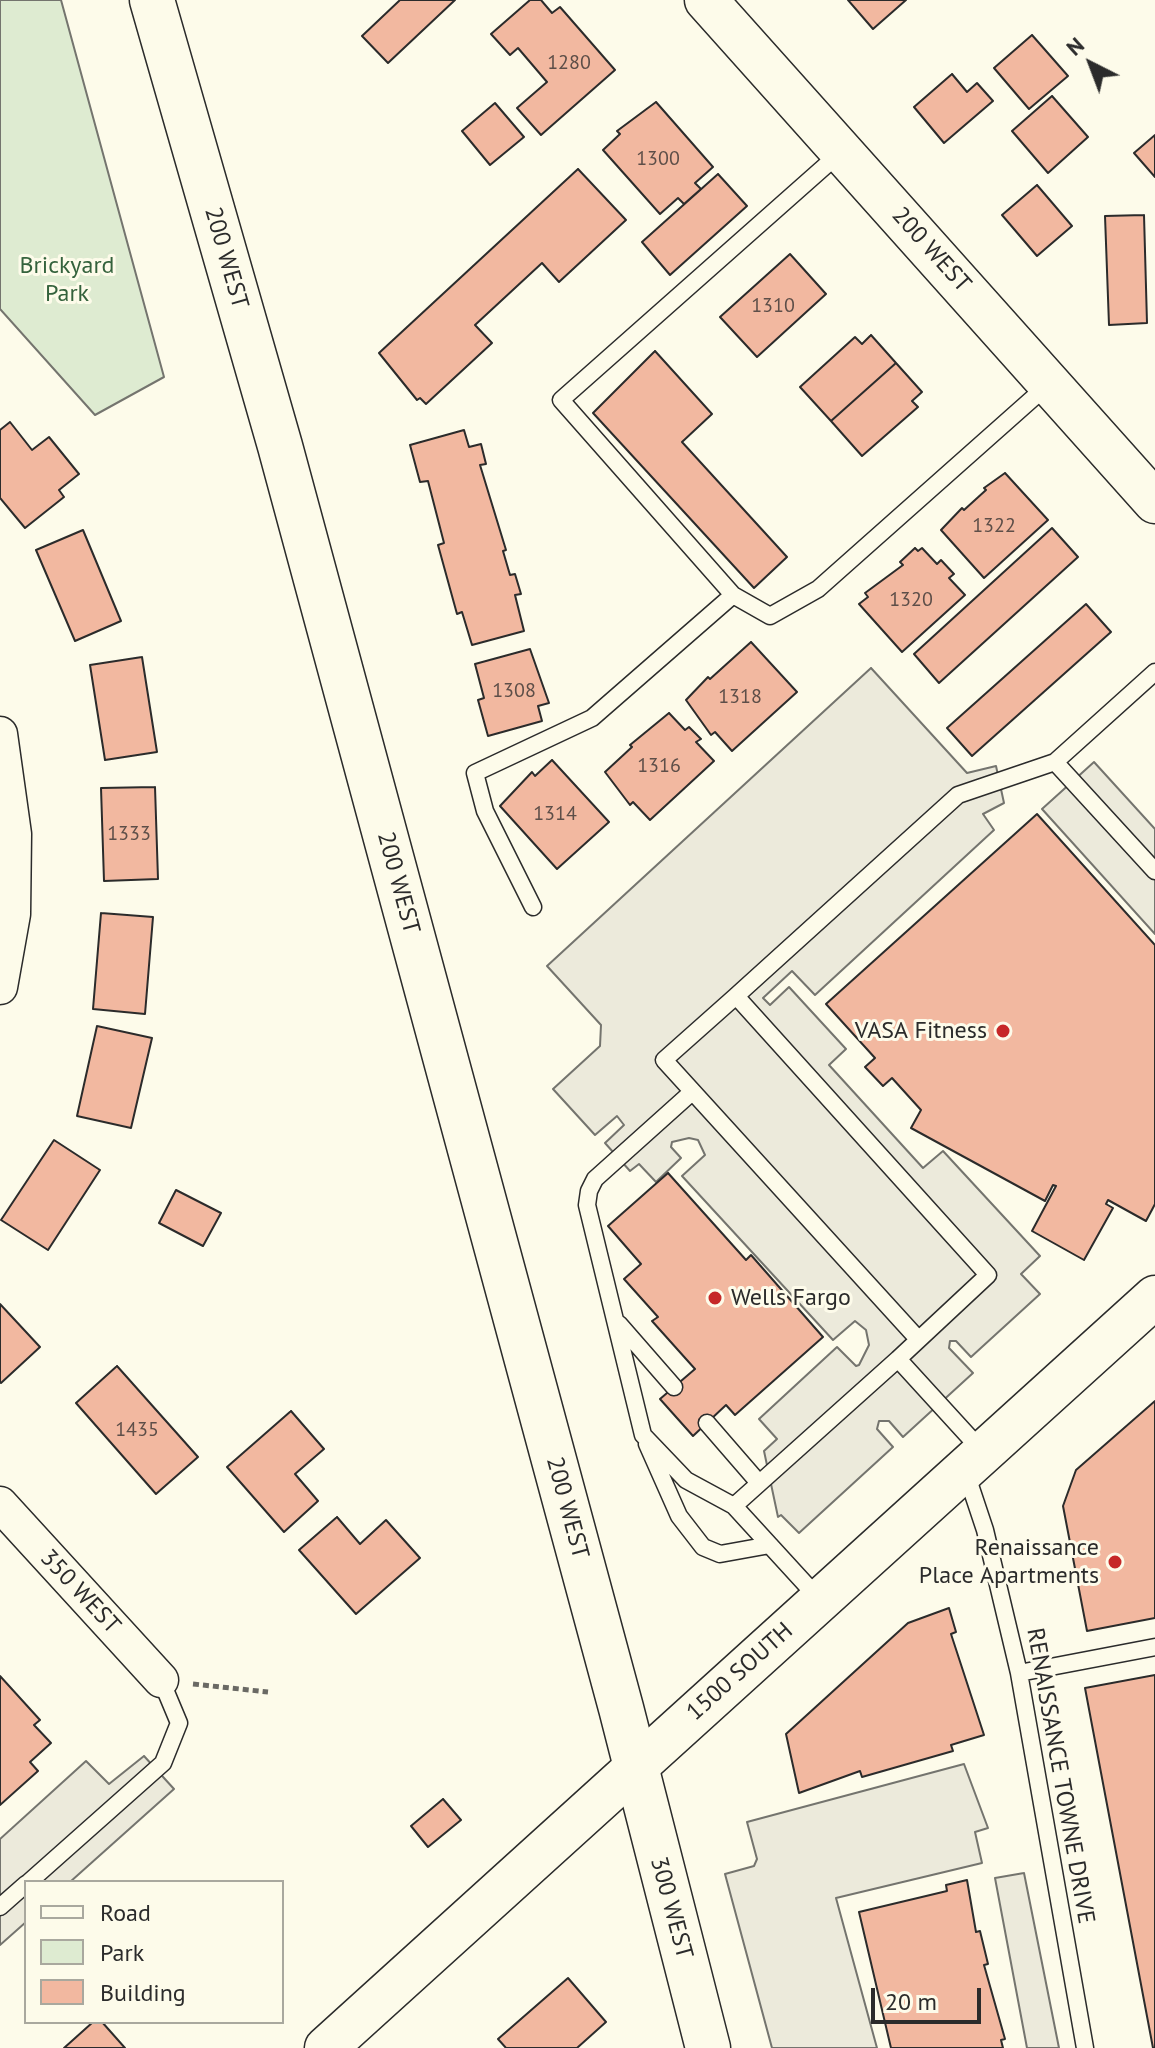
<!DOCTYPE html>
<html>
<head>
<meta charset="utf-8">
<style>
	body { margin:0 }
	#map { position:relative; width:1155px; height:2048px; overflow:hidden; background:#fdfbea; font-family:"PT Sans",sans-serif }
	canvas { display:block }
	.legend { position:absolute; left:24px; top:1880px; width:260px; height:144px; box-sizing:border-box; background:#fdfbea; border:2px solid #a9a89e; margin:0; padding:10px 14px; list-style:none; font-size:24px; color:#2b2b2b }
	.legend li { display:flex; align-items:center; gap:16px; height:40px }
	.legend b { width:40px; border:2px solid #a9a89e }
	.north { position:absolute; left:1051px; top:24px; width:80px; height:80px; -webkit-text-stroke:6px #fdfbea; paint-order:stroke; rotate:318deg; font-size:22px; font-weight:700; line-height:32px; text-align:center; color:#2b2b2b }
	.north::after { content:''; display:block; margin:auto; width:28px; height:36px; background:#2b2b2b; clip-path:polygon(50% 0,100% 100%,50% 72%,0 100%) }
	.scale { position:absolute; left:871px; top:1988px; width:110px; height:36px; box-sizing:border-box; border:4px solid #2b2b2b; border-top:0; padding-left:10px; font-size:24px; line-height:28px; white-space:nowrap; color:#2b2b2b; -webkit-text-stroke:6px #fdfbea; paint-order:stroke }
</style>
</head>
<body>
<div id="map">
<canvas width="1155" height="2048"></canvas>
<ul class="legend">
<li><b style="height:10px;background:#fdfbea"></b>Road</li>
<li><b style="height:22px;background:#deebd1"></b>Park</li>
<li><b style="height:22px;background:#f2b8a0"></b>Building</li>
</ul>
<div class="north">N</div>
<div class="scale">20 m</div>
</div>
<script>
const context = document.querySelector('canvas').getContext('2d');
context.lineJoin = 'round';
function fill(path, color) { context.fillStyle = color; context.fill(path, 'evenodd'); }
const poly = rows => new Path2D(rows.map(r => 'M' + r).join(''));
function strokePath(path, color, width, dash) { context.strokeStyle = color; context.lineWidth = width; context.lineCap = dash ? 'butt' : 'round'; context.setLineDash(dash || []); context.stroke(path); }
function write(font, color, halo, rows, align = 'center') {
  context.font = font + ' "PT Sans",sans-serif'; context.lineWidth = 6; context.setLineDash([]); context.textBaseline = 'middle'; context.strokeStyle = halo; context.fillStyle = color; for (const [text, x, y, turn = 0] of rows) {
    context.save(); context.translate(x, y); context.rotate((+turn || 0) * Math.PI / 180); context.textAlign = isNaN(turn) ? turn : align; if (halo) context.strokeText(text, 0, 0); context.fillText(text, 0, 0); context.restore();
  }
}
const green = poly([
	[0,0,61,0,164,377,95,415,0,309,0,0]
]);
fill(green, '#deebd1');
strokePath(green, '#74746e', 2);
const parking = poly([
	[871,668,967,773,996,766,1004,803,983,814,994,830,815,995,792,971,763,998,770,1005,789,987,846,1049,829,1065,923,1168,943,1151,1040,1256,1021,1274,1040,1294,971,1357,956,1341,950,1341,949,1348,973,1373,903,1437,889,1421,879,1421,877,1429,893,1447,799,1533,781,1515,778,1517,764,1451,777,1439,759,1419,837,1347,856,1366,859,1365,869,1345,866,1330,855,1321,833,1340,682,1176,705,1155,698,1140,689,1138,672,1142,671,1147,681,1158,656,1182,639,1164,630,1171,605,1143,624,1125,617,1116,595,1135,553,1089,600,1046,601,1025,547,966,871,668],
	[1094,762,1155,829,1155,934,1042,809,1094,762],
	[144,1756,174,1789,70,1882,26,1882,26,1922,0,1945,0,1839,86,1761,109,1784,144,1756],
	[964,1764,988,1828,975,1832,982,1863,836,1898,877,2048,772,2048,725,1874,754,1866,757,1859,747,1822,964,1764],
	[1024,1873,1059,2048,1027,2048,995,1878,1024,1873]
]);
fill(parking, '#eceadb');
strokePath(parking, '#74746e', 2);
const building = poly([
	[400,0,455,0,388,63,362,36,400,0],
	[530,0,541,0,552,13,560,7,615,70,541,135,517,108,547,82,518,48,510,55,491,34,530,0],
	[848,0,906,0,873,29,848,0],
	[1032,35,1068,76,1029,109,994,68,1032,35],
	[952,74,967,92,977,83,993,101,944,143,914,107,952,74],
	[1052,96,1088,137,1048,173,1012,131,1052,96],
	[656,102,713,167,695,183,701,189,684,204,678,198,660,214,603,150,620,134,617,131,656,102],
	[495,103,524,137,490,165,462,131,495,103],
	[1155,135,1155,177,1134,153,1155,135],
	[578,169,626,220,559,282,542,263,475,325,492,343,426,404,420,398,417,400,379,353,578,169],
	[718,174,747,206,670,275,642,242,718,174],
	[1037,185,1072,226,1037,256,1002,215,1037,185],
	[1144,215,1147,323,1109,325,1105,216,1144,215],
	[790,254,826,294,757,357,720,317,790,254],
	[871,335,896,363,831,421,800,387,855,337,862,344,871,335],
	[655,351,712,414,682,442,787,557,754,588,593,413,655,351],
	[896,363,922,392,912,401,918,407,862,456,831,421,896,363],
	[10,422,32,450,49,437,79,474,59,490,64,497,25,528,0,498,0,430,10,422],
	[464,430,469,447,481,444,486,464,480,465,506,550,503,551,510,575,515,574,521,594,515,595,524,631,472,645,462,612,457,614,438,545,444,543,428,481,420,482,410,445,464,430],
	[1005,473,1048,520,984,578,941,530,962,508,964,510,986,490,984,488,1005,473],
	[1052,528,1078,557,939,683,914,654,1052,528],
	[83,530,121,621,75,641,36,550,83,530],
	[915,548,918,551,922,548,937,564,941,560,954,574,949,578,965,595,902,652,859,604,868,597,865,593,903,565,900,562,915,548],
	[1086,604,1111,632,972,756,947,728,1086,604],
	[751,642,797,692,732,751,715,732,711,735,686,700,708,677,710,679,751,642],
	[530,649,549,703,538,706,542,721,488,736,478,700,484,698,475,664,530,649],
	[142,657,157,752,105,760,90,665,142,657],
	[669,713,685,730,689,727,701,739,696,742,714,761,650,820,633,802,630,805,605,772,632,747,630,745,669,713],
	[552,760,609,822,557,869,500,806,532,772,535,776,552,760],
	[155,787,158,879,104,881,101,788,155,787],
	[1037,814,1155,945,1155,1204,1146,1221,1108,1200,1106,1204,1113,1208,1084,1260,1032,1231,1056,1186,1053,1185,1045,1201,911,1128,921,1110,892,1078,883,1086,865,1067,875,1058,826,1004,1037,814],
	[101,913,153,917,145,1014,93,1009,101,913],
	[97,1026,152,1038,131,1128,77,1116,97,1026],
	[54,1140,100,1170,48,1250,1,1220,54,1140],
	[668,1173,746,1260,751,1255,823,1337,735,1415,726,1405,693,1436,660,1399,695,1369,652,1321,658,1317,624,1279,641,1264,608,1226,668,1173],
	[176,1190,221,1213,203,1246,159,1223,176,1190],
	[0,1304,40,1347,1,1383,0,1382,0,1304],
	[117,1366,198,1457,156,1494,76,1403,117,1366],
	[1155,1401,1155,1618,1087,1631,1063,1506,1076,1470,1155,1401],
	[291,1411,324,1449,295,1474,318,1501,284,1532,227,1467,291,1411],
	[337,1517,360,1544,386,1520,420,1558,356,1614,299,1550,337,1517],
	[949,1608,956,1632,951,1634,984,1735,951,1745,953,1751,862,1777,860,1771,799,1793,786,1734,908,1623,949,1608],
	[1155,1675,1155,2048,1153,2048,1085,1688,1155,1675],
	[0,1676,40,1720,34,1725,51,1743,30,1762,38,1771,0,1805,0,1676],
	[443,1799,461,1820,428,1847,411,1826,443,1799],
	[967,1880,976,1932,980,1931,988,1964,984,1965,1005,2039,1001,2040,1003,2048,891,2048,859,1912,947,1891,946,1885,967,1880],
	[568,1978,606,2022,577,2048,506,2048,498,2039,568,1978],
	[93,2022,102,2022,125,2048,64,2048,93,2022]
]);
fill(building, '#f2b8a0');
strokePath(building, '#2b2b2b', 2);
const service = poly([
	[841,152,561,400,733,595,770,616,818,589,1050,383],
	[1055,762,1155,871],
	[533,907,485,811,475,773,592,718,733,595],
	[736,996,664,1060,918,1339],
	[692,1092,595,1179,589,1191,587,1205,643,1435,686,1480,734,1506,820,1600],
	[619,1324,674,1387],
	[707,1423,759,1483],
	[647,1444,679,1516,703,1547,720,1554,770,1545],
	[982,1451,898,1359,988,1275,736,996,958,795,1055,762,1155,672],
	[965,1470,985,1530,1019,1673,1085,2048],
	[734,1506,898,1359],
	[1019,1673,1155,1647],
	[29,1882,163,1763,179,1723,161,1680],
	[0,1907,26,1884]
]);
const minor = poly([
	[0,734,14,834,13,914,0,987],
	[0,1504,161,1680]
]);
const tertiary = poly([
	[706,0,1155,502],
	[326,2048,1155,1297]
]);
const secondary = poly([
	[152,0,280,446,621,1708,708,2048]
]);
strokePath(service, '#2b2b2b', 19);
strokePath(minor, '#2b2b2b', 37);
strokePath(tertiary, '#2b2b2b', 45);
strokePath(secondary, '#2b2b2b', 47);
strokePath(poly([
	[193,1684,268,1692]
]), '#6a6964', 5, [6, 4]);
strokePath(service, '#fdfbea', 16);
strokePath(minor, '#fdfbea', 34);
strokePath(tertiary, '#fdfbea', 42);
strokePath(secondary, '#fdfbea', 44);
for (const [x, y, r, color] of [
	[1003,1031,8,"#c62828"],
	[715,1298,8,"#c62828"],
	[1115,1562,8,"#c62828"]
]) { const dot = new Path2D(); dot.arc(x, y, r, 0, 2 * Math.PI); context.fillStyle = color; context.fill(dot); strokePath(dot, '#fdfbea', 3); }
write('20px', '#5d4e48', null, [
	["1280",569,63],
	["1300",658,159],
	["1310",773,306],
	["1322",994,526],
	["1320",911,600],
	["1308",514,691],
	["1318",740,697],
	["1316",659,766],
	["1314",555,814],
	["1333",129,834],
	["1435",137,1430]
]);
write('24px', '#2b2b2b', '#fdfbea', [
	["200 WEST",931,250,48],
	["200 WEST",226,258,74],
	["200 WEST",398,883,75],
	["200 WEST",567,1508,75],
	["350 WEST",80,1592,47],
	["1500 SOUTH",740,1672,-42],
	["RENAISSANCE TOWNE DRIVE",1060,1776,80],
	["300 WEST",671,1908,75]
]);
write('24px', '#34623c', '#fdfbea', [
	["Brickyard",67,266],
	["Park",67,294]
]);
write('24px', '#2b2b2b', '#fdfbea', [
	["VASA Fitness",987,1031],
	["Wells Fargo",731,1298,"left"],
	["Renaissance",1099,1548],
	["Place Apartments",1099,1576]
], 'right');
</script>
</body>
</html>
